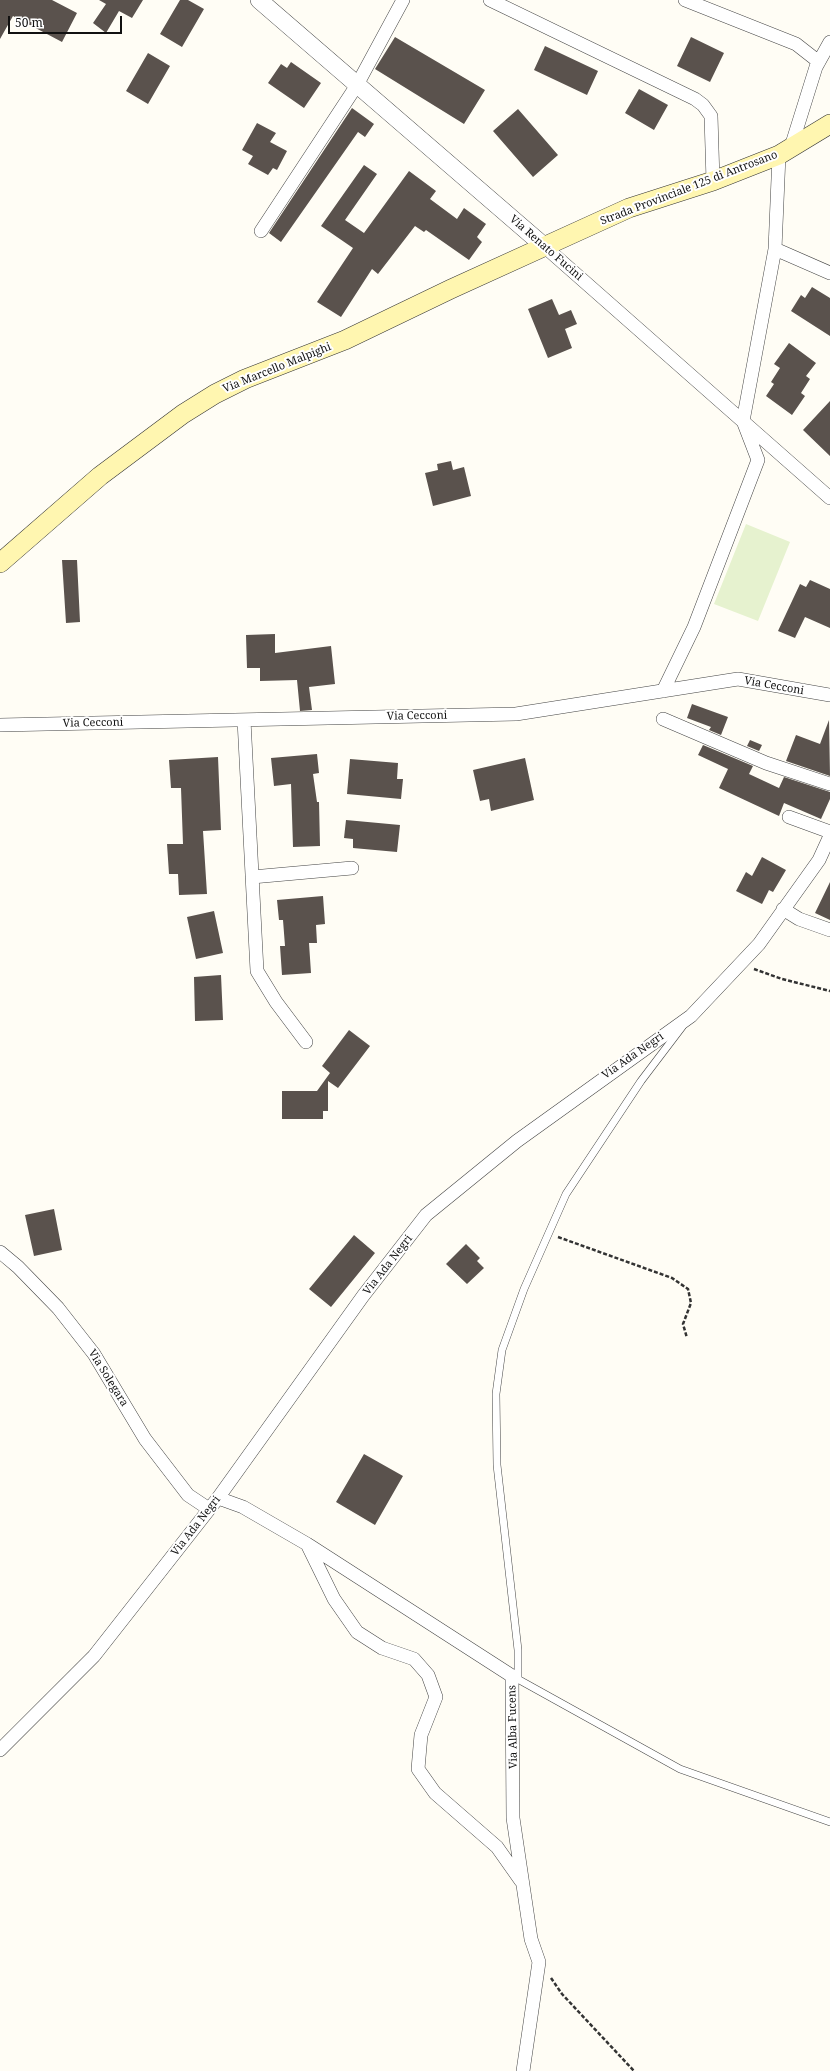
<!DOCTYPE html>
<html>
<head>
<meta charset="utf-8">
<style>
	body { margin:0 }
	#map { position:relative; width:830px; height:2071px; overflow:hidden; background:#fffdf5; font-family:"Noto Serif",serif }
	canvas { display:block }
	.scale { position:absolute; left:8px; top:16px; width:114px; height:18px; box-sizing:border-box; border:2px solid #111; border-top:0; padding-left:5px; font-size:12px; line-height:14px; white-space:nowrap; color:#111; -webkit-text-stroke:3px #fff; paint-order:stroke }
</style>
</head>
<body>
<div id="map">
<canvas width="830" height="2071"></canvas>
<div class="scale">50 m</div>
</div>
<script>
const context = document.querySelector('canvas').getContext('2d');
context.lineJoin = 'round';
function fill(path, color) { context.fillStyle = color; context.fill(path, 'evenodd'); }
const poly = rows => new Path2D(rows.map(r => 'M' + r).join(''));
function strokePath(path, color, width, dash) { context.strokeStyle = color; context.lineWidth = width; context.lineCap = dash ? 'butt' : 'round'; context.setLineDash(dash || []); context.stroke(path); }
function write(font, color, halo, rows, align = 'center') {
  context.font = font + ' "Noto Serif",serif'; context.lineWidth = 4; context.setLineDash([]); context.textBaseline = 'middle'; context.strokeStyle = halo; context.fillStyle = color; for (const [text, x, y, turn = 0] of rows) {
    context.save(); context.translate(x, y); context.rotate((+turn || 0) * Math.PI / 180); context.textAlign = isNaN(turn) ? turn : align; if (halo) context.strokeText(text, 0, 0); context.fillText(text, 0, 0); context.restore();
  }
}
fill(poly([
	[746,524,790,542,758,621,714,604]
]), '#e6f2cf');
fill(poly([
	[0,0,52,0,77,13,62,42,13,16,0,39],
	[99,0,143,0,132,18,119,11,106,33,93,23,106,4],
	[180,0,188,0,204,9,182,47,160,34],
	[395,37,485,90,464,124,375,69],
	[691,37,724,53,710,82,677,66],
	[545,46,598,71,587,95,534,70],
	[148,53,170,66,148,104,126,91],
	[291,62,321,83,304,108,268,83,281,64,287,68],
	[639,89,668,105,654,130,625,113],
	[352,108,374,124,365,137,358,132,281,242,269,233],
	[518,109,558,155,533,177,493,131],
	[257,123,276,133,270,142,287,151,277,170,273,168,268,175,248,164,253,156,242,150],
	[364,165,377,174,345,220,364,233,409,171,436,191,430,199,457,219,464,208,486,224,477,237,482,242,469,260,426,230,424,232,415,226,378,274,372,269,341,317,317,302,353,248,321,226],
	[812,287,830,298,830,336,791,311,801,295,805,298],
	[552,299,559,315,571,310,577,324,565,329,572,348,548,358,528,309],
	[789,343,816,363,806,376,810,379,801,393,805,396,792,415,766,396,774,384,771,382,780,368,774,364],
	[830,401,830,456,803,430],
	[451,461,453,470,464,467,471,496,433,506,425,473,438,470,437,464],
	[62,560,77,560,80,622,66,623],
	[810,580,830,589,830,628,805,617,795,638,778,631,800,584,806,587],
	[275,634,275,653,331,646,335,684,309,687,312,710,300,711,297,680,260,681,260,668,247,668,246,635],
	[692,704,728,717,721,735,709,730,711,727,687,718],
	[829,720,830,776,786,761,796,735,820,744],
	[750,740,762,745,759,751,747,746],
	[703,745,753,766,749,774,779,788,784,777,830,792,830,799,821,819,784,803,779,816,719,788,728,769,698,755],
	[317,754,319,773,313,774,317,802,319,802,320,846,293,847,291,784,274,786,271,758],
	[218,757,221,830,203,831,207,894,179,895,178,874,169,874,167,844,183,844,181,788,171,788,169,760],
	[525,758,534,800,491,811,489,799,480,801,473,770],
	[350,759,398,763,397,779,403,779,401,799,347,794],
	[346,820,400,825,397,852,353,848,353,839,344,838],
	[762,857,786,870,773,892,769,890,762,904,736,891,746,872,752,876],
	[830,882,830,920,815,913],
	[323,896,325,924,316,925,317,943,309,943,311,973,282,975,280,946,285,946,283,920,279,920,277,900],
	[214,911,223,953,196,959,187,917],
	[221,975,223,1020,195,1021,194,977],
	[349,1030,370,1046,338,1088,328,1081,328,1111,323,1111,323,1119,282,1119,282,1091,317,1091,330,1073,322,1066],
	[54,1209,62,1250,34,1256,25,1215],
	[354,1235,375,1253,331,1307,309,1289],
	[466,1244,480,1258,477,1261,484,1268,467,1284,446,1264],
	[364,1454,403,1476,375,1525,336,1502]
]), '#5a524d');
const service = poly([
	[514,1677,680,1769,830,1822],
	[518,1679,518,1650,497,1465,496,1394,502,1350,524,1289,566,1194,641,1081,682,1027]
]);
const minor = poly([
	[490,0,695,99,703,105,711,116,713,181],
	[685,0,796,44,819,62],
	[791,147,816,67,830,42],
	[261,231,357,85,403,0],
	[544,246,830,498],
	[775,249,830,273],
	[663,691,694,627,758,460,743,421,775,249,779,155],
	[663,719,766,763,830,784],
	[244,720,257,971,276,1002,306,1042],
	[0,725,516,714,738,679,830,695],
	[789,817,830,832],
	[252,877,352,868],
	[783,909,799,919,830,930],
	[0,1252,18,1267,58,1308,94,1354,145,1439,188,1495,209,1509],
	[218,1498,243,1507,307,1544,512,1676,513,1818,531,1939,539,1962,523,2071],
	[307,1544,334,1599,357,1632,382,1648,414,1659,428,1675,436,1697,421,1735,418,1769,435,1793,497,1847,521,1881],
	[0,1750,94,1656,218,1498,363,1296,426,1215,517,1141,691,1016,759,944,819,860,830,836]
]);
const tertiary = poly([
	[259,0,544,246]
]);
const secondary = poly([
	[0,563,100,476,183,414,215,394,245,379,345,340,451,289,629,208,713,181,779,155,830,124]
]);
strokePath(service, '#444', 8);
strokePath(minor, '#444', 14);
strokePath(tertiary, '#444', 18);
strokePath(secondary, '#333', 20);
strokePath(poly([
	[754,969,782,979,830,991],
	[558,1237,672,1278,688,1289,691,1303,683,1324,687,1338],
	[551,1978,562,1994,634,2071]
]), '#333', 2.5, [4, 2]);
strokePath(service, '#fff', 7);
strokePath(minor, '#fff', 13);
strokePath(tertiary, '#fff', 17);
strokePath(secondary, '#fff6b0', 19);
write('11px', '#111', '#fff', [
	["Strada Provinciale 125 di Antrosano",689,188,-21],
	["Via Renato Fucini",546,248,41],
	["Via Marcello Malpighi",277,368,-22],
	["Via Cecconi",774,686,10],
	["Via Cecconi",417,716,-1],
	["Via Cecconi",93,723,-1],
	["Via Ada Negri",633,1056,-35],
	["Via Ada Negri",388,1265,-52],
	["Via Solegara",108,1378,58],
	["Via Ada Negri",196,1526,-52],
	["Via Alba Fucens",513,1727,-91]
]);
</script>
</body>
</html>
